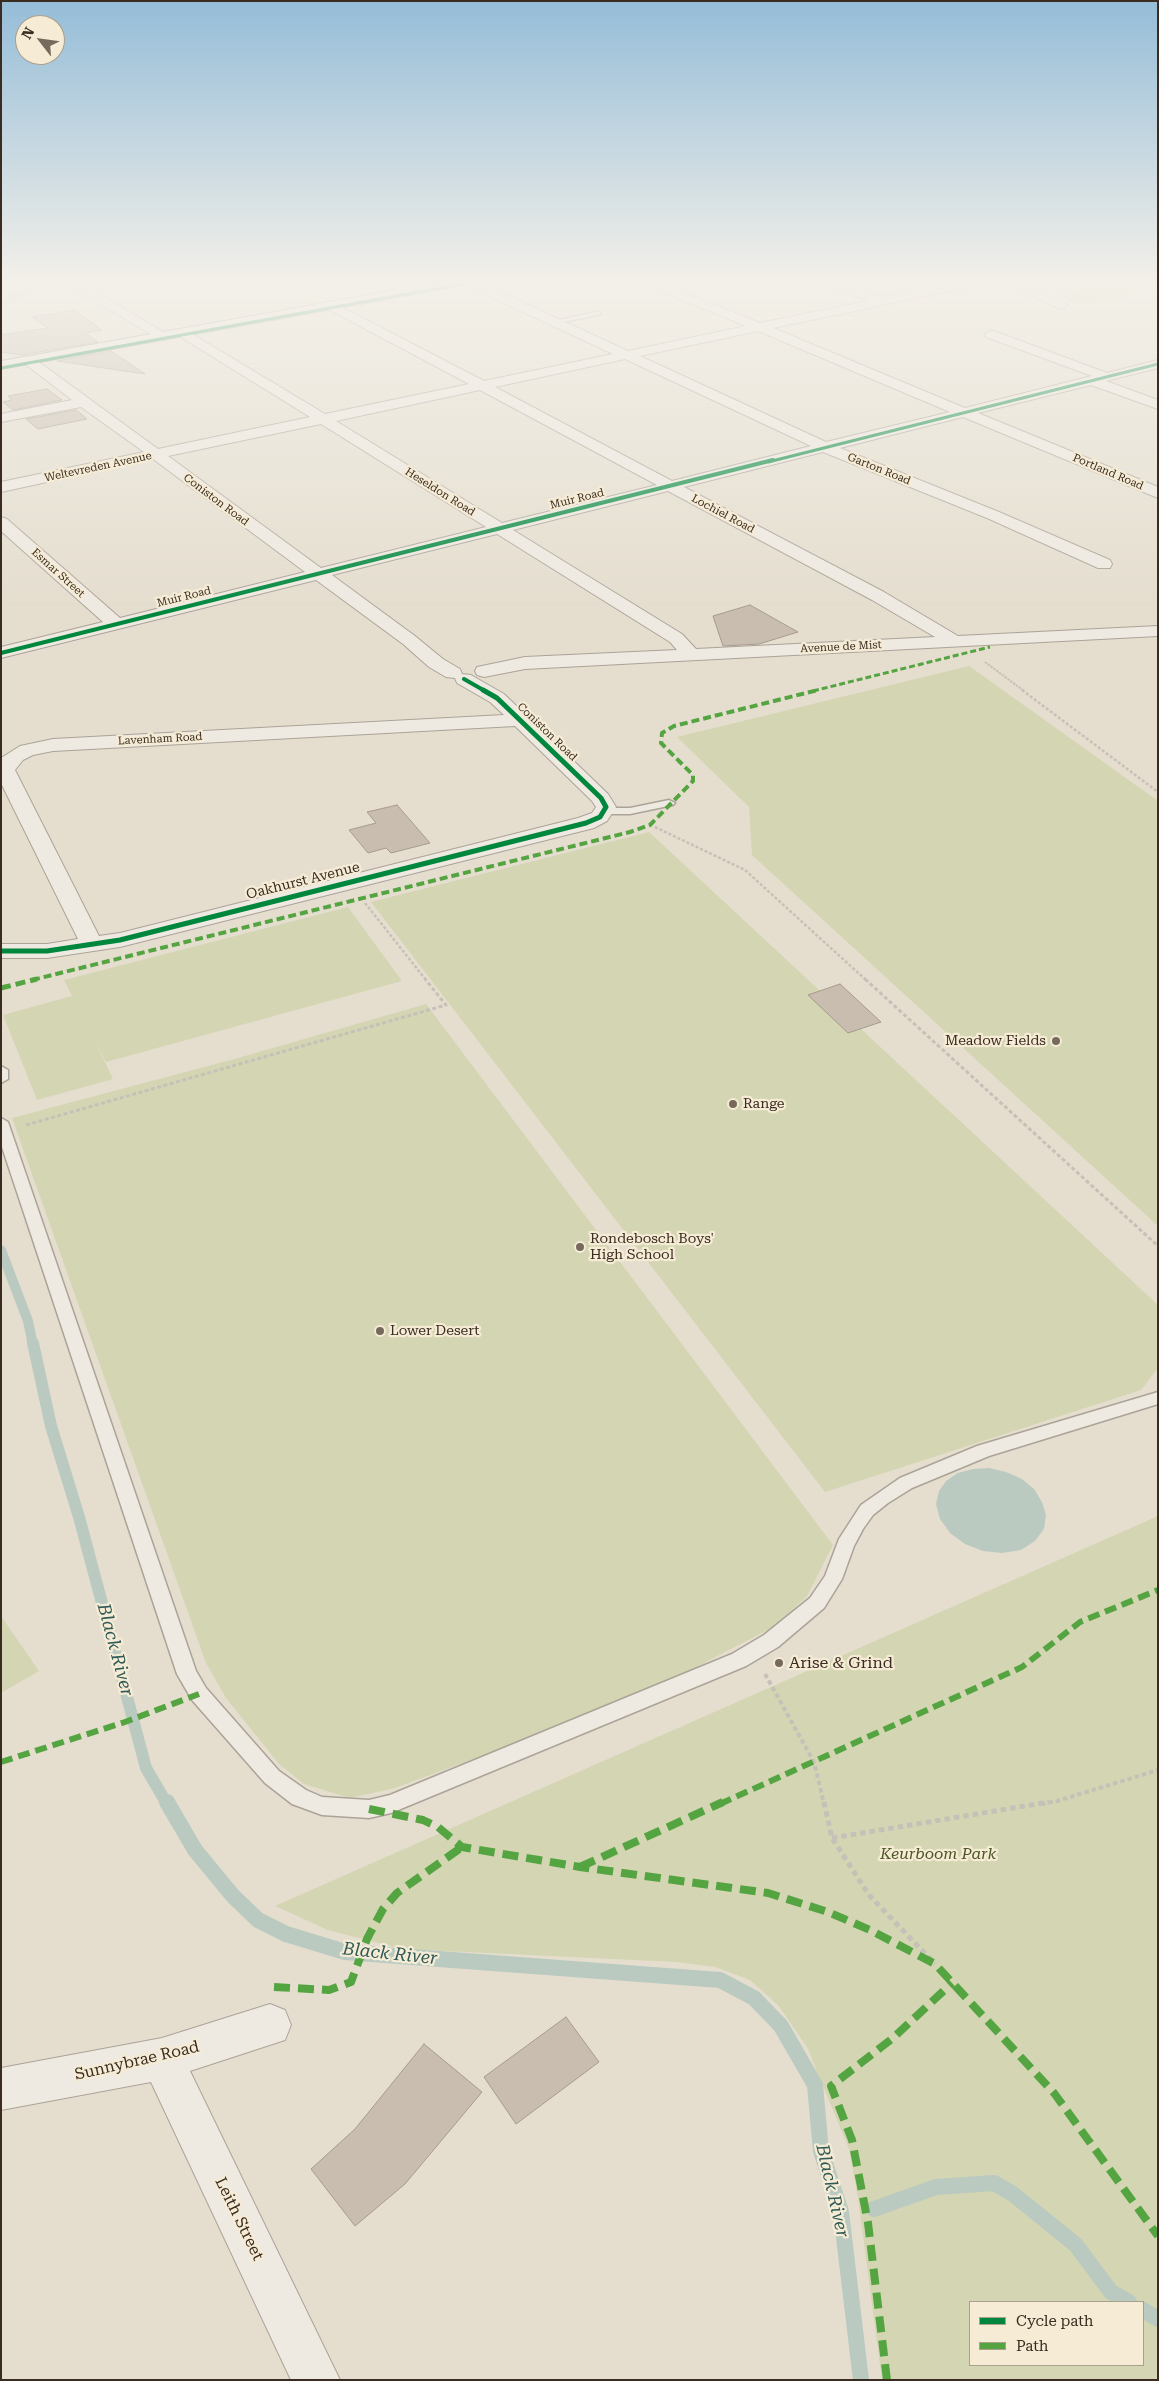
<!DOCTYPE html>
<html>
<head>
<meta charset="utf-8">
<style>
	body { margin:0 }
	#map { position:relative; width:1159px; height:2381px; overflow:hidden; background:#e5decf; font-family:"Roboto Serif",serif }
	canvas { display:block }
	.frame { position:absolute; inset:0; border:2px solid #3a2c20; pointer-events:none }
	.legend { position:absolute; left:969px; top:2301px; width:175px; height:65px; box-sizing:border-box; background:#f6ecd6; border:1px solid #ab9f8d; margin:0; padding:6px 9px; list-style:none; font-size:15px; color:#3a2c20 }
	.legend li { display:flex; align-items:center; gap:10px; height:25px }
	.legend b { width:25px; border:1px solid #ab9f8d }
	.north { position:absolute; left:15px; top:15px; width:50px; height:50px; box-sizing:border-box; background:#f6ecd6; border:1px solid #ab9f8d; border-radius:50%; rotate:300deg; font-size:14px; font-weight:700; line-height:20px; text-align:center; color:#3a2c20 }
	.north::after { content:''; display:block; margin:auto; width:18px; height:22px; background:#766a5d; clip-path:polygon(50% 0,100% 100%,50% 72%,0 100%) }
</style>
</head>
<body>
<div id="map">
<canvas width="1159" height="2381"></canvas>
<div class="frame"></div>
<ul class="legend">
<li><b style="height:6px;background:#00873e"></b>Cycle path</li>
<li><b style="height:6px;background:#54a441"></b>Path</li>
</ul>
<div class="north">N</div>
</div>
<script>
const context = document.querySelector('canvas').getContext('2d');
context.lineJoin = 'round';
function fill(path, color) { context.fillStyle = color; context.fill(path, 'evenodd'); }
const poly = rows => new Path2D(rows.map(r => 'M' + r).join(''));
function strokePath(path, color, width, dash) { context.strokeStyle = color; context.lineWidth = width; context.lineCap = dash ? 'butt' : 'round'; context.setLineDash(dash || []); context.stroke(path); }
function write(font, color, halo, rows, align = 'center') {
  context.font = font + ' "Roboto Serif",serif'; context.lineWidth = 4.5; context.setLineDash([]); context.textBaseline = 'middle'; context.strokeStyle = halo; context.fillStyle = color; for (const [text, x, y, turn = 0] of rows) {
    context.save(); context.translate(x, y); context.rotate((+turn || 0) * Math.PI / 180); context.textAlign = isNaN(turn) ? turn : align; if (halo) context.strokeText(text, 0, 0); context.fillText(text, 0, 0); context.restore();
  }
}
fill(poly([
	[1115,286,1135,295,1074,303,1056,294],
	[969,666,1158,801,1158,1226,752,855,749,807,677,737],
	[649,832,1158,1305,1158,1368,1141,1390,825,1492,371,902],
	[348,907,402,981,106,1062,94,1039,113,1079,37,1100,3,1015,72,996,64,980],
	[426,1004,833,1545,807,1596,775,1626,633,1700,395,1788,350,1798,304,1784,279,1764,226,1698,206,1663,12,1118,238,1058],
	[1158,1516,1158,2380,882,2380,858,2198,849,2149,807,2047,778,2005,750,1980,715,1967,676,1962,402,1949,328,1930,275,1906],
	[970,2302,1143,2302,1143,2365,970,2365],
	[1,1616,39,1671,1,1693]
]), '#d4d5b2');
fill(poly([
	[989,1468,1006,1472,1022,1479,1034,1489,1042,1502,1046,1515,1044,1529,1035,1541,1021,1550,1002,1553,983,1551,965,1544,950,1533,940,1519,936,1504,939,1491,946,1481,958,1473,973,1469]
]), '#bacac0');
strokePath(poly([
	[1,303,49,279]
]), '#bacac0', 5);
strokePath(poly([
	[1,1250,28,1321,33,1345]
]), '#bacac0', 10);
strokePath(poly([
	[33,1343,51,1426,79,1517,146,1768,167,1804]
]), '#bacac0', 12);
strokePath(poly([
	[167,1802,195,1850,233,1896,258,1920,286,1934,345,1952,720,1980,754,1998,781,2026,815,2085,821,2151,841,2212,861,2380],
	[874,2209,936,2187,994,2183,1013,2194,1076,2245,1111,2292,1129,2302],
	[1143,2310,1158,2319]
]), '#bacac0', 16);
const building = poly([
	[75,310,102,330,85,333,98,342,21,355,1,352,1,335,48,328,32,317,75,310],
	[111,351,145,374,57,361,111,351],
	[47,389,62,400,13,410,3,402,12,400,8,396,47,389],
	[76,410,87,419,38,429,26,419,76,410],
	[750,605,798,632,759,644,723,646,713,616,750,605],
	[397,805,430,843,391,853,386,848,368,853,349,830,376,823,367,812,397,805],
	[840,984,881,1022,848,1033,808,995,840,984],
	[566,2017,599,2062,516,2124,484,2077,566,2017],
	[424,2044,482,2092,405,2184,355,2226,311,2169,355,2129,424,2044]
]);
fill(building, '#c9bdb0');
strokePath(building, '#a69a8e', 1);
const lane = poly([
	[599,311,601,314,554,324,551,322,599,311],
	[669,800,675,803,673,805,630,814,605,814,599,811,605,808,630,808,669,800],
	[1,1066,8,1070,8,1079,1,1083,1,1066],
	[1,1118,8,1122,196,1671,206,1688,279,1771,306,1790,322,1797,369,1800,390,1795,732,1654,764,1635,810,1598,825,1576,839,1539,861,1505,900,1478,977,1446,1158,1392,1158,1404,989,1456,912,1488,888,1503,873,1515,863,1529,854,1546,842,1579,824,1608,778,1647,746,1666,391,1813,369,1818,322,1815,292,1804,265,1783,192,1700,177,1674,1,1144,1,1118]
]);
const street = poly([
	[71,279,87,279,81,283,170,336,164,340,159,339,71,287,69,284,71,279],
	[371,279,386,279,411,292,409,295,401,295,371,279],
	[460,279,472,279,628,351,746,326,639,282,637,279,652,279,760,323,868,301,818,282,816,279,832,279,883,297,973,279,994,279,988,283,773,328,965,408,1092,376,986,337,985,334,991,330,1107,373,1158,360,1158,368,1106,381,1158,400,1158,409,1091,385,978,413,1158,487,1158,498,963,417,840,448,999,512,1110,560,1112,564,1110,568,1098,568,987,518,823,452,684,487,884,592,958,636,1158,626,1158,636,525,669,484,677,477,675,475,671,477,667,525,657,677,650,670,642,497,534,332,575,415,636,443,659,460,669,462,674,471,675,504,694,608,794,616,807,607,821,594,828,120,947,47,958,1,958,1,944,47,944,78,939,1,783,1,758,20,746,53,739,504,715,490,702,457,683,455,678,446,677,429,667,403,644,316,580,1,658,1,647,103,622,1,531,1,517,7,519,120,618,305,572,153,459,1,492,1,482,144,452,81,407,1,422,1,414,72,400,20,360,22,357,32,357,158,449,310,417,179,336,178,333,179,330,184,329,325,414,469,384,326,308,324,305,326,302,330,301,484,381,613,354,461,283,460,279],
	[758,331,950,412,826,442,640,356,758,331],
	[625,359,811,446,672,481,495,387,625,359],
	[480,390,657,485,502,523,336,421,480,390],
	[321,424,486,527,321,568,168,456,321,424],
	[668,491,872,600,935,637,696,649,682,634,513,530,668,491],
	[515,726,592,801,596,807,592,813,578,818,120,933,99,936,15,770,23,760,33,755,53,751,515,726],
	[995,279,1010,279,1068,305,1062,309,1058,308,995,279],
	[270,2004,285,2010,291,2025,285,2040,190,2071,340,2380,291,2380,151,2082,1,2110,1,2068,162,2038,270,2004]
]);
const secondary = poly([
	[458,279,482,279,476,283,1,369,1,361,458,279]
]);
strokePath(lane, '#aba398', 3);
strokePath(street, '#aba398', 2);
strokePath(secondary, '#9a9388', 2);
strokePath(poly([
	[985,662,1024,691]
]), '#c6c1b8', 2, [2.5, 1]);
strokePath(poly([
	[1022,690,1158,792],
	[655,827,745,870,866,980],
	[365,903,426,980]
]), '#c6c1b8', 2.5, [3, 2]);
strokePath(poly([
	[865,979,1158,1246],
	[26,1125,446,1005,425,979]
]), '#c6c1b8', 3, [4, 2.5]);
strokePath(poly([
	[765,1674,814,1762,824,1804],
	[1041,1804,1057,1801,1158,1770]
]), '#c6c1b8', 4, [4.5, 3]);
strokePath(poly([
	[824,1802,832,1838,869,1895,935,1964],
	[832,1838,1049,1802]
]), '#c6c1b8', 5, [5.5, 4]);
fill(lane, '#eee9e1');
fill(street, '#eee9e1');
fill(secondary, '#eee9e1');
strokePath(poly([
	[813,691,990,647]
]), '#54a441', 3, [6, 3]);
strokePath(poly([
	[32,980,630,832,650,825,693,781,693,775,661,743,662,733,674,726,818,690]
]), '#54a441', 4, [8, 4]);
strokePath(poly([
	[1,988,37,979]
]), '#54a441', 5, [10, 5]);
strokePath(poly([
	[1,1762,125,1722,199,1694],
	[720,1804,1022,1667,1080,1622,1158,1590]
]), '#54a441', 6, [12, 6]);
strokePath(poly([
	[369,1809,423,1820,438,1827,462,1847,580,1867,768,1893,828,1912,870,1930,935,1964,1054,2093,1158,2236],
	[580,1867,723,1802],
	[274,1987,329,1990,351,1982,367,1939,383,1909,397,1893,462,1847],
	[887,2380,868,2223,852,2140,831,2086,893,2038,952,1983]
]), '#54a441', 8, [16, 8]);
strokePath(poly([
	[1,368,489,279],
	[768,462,1158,364]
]), '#00873e', 3);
strokePath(poly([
	[1,653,773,460],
	[464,679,485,691]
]), '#00873e', 4);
strokePath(poly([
	[1,951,47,951,120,940,586,823,600,817,606,807,601,798,497,698,483,690]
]), '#00873e', 5);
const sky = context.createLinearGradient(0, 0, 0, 612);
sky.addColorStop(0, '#95bdd8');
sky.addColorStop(0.46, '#f3f0e9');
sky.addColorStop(1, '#f3f0e900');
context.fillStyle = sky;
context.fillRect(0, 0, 1159, 612);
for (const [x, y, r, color] of [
	[1056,1041,5,"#766a5d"],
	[733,1104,5,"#766a5d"],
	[580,1247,5,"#766a5d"],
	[380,1331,5,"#766a5d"],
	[779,1663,5,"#766a5d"]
]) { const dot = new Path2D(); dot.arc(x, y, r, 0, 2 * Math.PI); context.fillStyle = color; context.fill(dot); strokePath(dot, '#f6ecd6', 2); }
write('11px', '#3a2c20', '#f6ecd6', [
	["Weltevreden Avenue",98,467,-12],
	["Garton Road",879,469,22],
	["Portland Road",1108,472,23],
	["Heseldon Road",440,492,32],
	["Muir Road",577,499,-14],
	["Coniston Road",216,500,37],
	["Lochiel Road",723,514,28],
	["Esmar Street",58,573,42],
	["Muir Road",184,597,-14],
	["Avenue de Mist",841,647,-3],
	["Coniston Road",547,732,44],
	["Lavenham Road",160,739,-3]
]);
write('14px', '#3a2c20', '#f6ecd6', [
	["Oakhurst Avenue",303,881,-14]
]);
write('14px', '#3a2c20', '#f6ecd6', [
	["Meadow Fields",1046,1041,"right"],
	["Range",743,1104],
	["Rondebosch Boys'",590,1239],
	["High School",590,1255],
	["Lower Desert",390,1331]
], 'left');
write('16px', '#3a2c20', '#f6ecd6', [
	["Arise & Grind",789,1663]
], 'left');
write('italic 16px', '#4b5626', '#f6ecd6', [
	["Keurboom Park",938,1854]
]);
write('16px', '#3a2c20', '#f6ecd6', [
	["Sunnybrae Road",137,2061,-13],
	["Leith Street",239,2219,64]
]);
write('italic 18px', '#2f5a56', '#f6ecd6', [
	["Black River",115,1650,75],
	["Black River",390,1954,6],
	["Black River",832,2191,77]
]);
</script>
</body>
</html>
